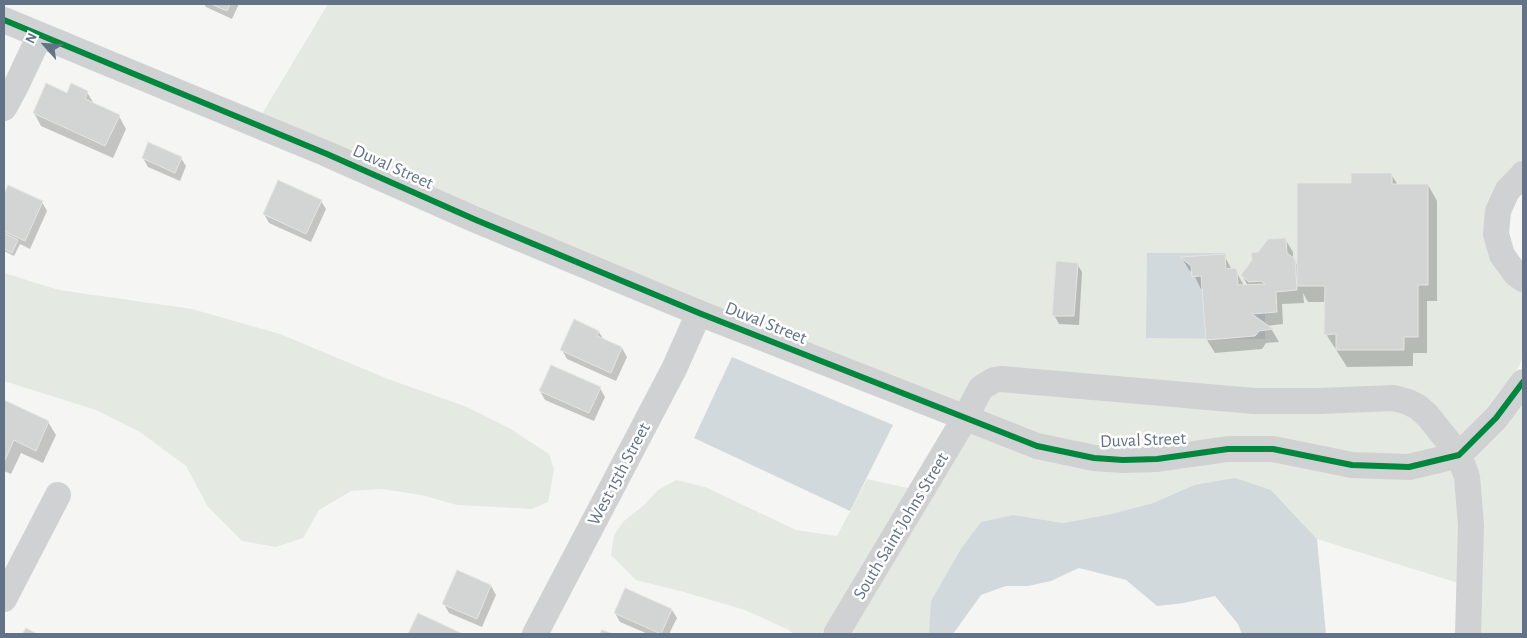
<!DOCTYPE html>
<html>
<head>
<meta charset="utf-8">
<style>
	body { margin:0 }
	#map { position:relative; width:1527px; height:638px; overflow:hidden; background:#f5f6f3; font-family:"Alegreya Sans",sans-serif }
	canvas { display:block }
	.frame { position:absolute; inset:0; border:5px solid #627387; pointer-events:none }
	.north { position:absolute; left:20px; top:20px; width:50px; height:50px; -webkit-text-stroke:4px #fff; paint-order:stroke; rotate:296deg; font-size:14px; font-weight:700; line-height:20px; text-align:center; color:#627387 }
	.north::after { content:''; display:block; margin:auto; width:18px; height:22px; background:#627387; clip-path:polygon(50% 0,100% 100%,50% 72%,0 100%) }
</style>
</head>
<body>
<div id="map">
<canvas width="1527" height="638"></canvas>
<div class="frame"></div>
<div class="north">N</div>
</div>
<script>
const context = document.querySelector('canvas').getContext('2d');
context.lineJoin = 'round';
function fill(path, color) { context.fillStyle = color; context.fill(path, 'evenodd'); }
const poly = rows => new Path2D(rows.map(r => 'M' + r).join(''));
function strokePath(path, color, width, dash) { context.strokeStyle = color; context.lineWidth = width; context.lineCap = dash ? 'butt' : 'round'; context.setLineDash(dash || []); context.stroke(path); }
function write(font, color, halo, rows, align = 'center') {
  context.font = font + ' "Alegreya Sans",sans-serif'; context.lineWidth = 5; context.setLineDash([]); context.textBaseline = 'middle'; context.strokeStyle = halo; context.fillStyle = color; for (const [text, x, y, turn = 0] of rows) {
    context.save(); context.translate(x, y); context.rotate((+turn || 0) * Math.PI / 180); context.textAlign = isNaN(turn) ? turn : align; if (halo) context.strokeText(text, 0, 0); context.fillText(text, 0, 0); context.restore();
  }
}
fill(poly([
	[328,4,1523,4,1523,161,1512,166,1495,185,1486,206,1484,235,1509,283,1523,292,1523,355,1519,367,1485,410,1452,444,1406,456,1154,447,1121,448,1095,446,1039,434,745,319,480,209,262,114],
	[4,273,59,290,192,309,280,334,388,379,467,407,509,428,549,454,554,469,548,502,532,509,498,507,457,505,421,495,382,489,351,491,319,510,303,538,276,547,242,541,208,507,186,466,140,432,96,410,4,381],
	[1523,382,1523,634,1468,634,1459,455],
	[971,432,1230,461,1273,461,1453,469,1460,524,1458,583,1317,539,1271,490,1194,485,1153,503,1111,514,1063,523,1014,515,929,633,931,634,851,634],
	[867,479,908,488,821,634,793,634,789,630,745,610,684,592,636,580,611,555,614,535,624,521,644,505,658,490,676,480,705,487,796,530,837,536]
]), '#e4e9e1');
fill(poly([
	[1147,253,1226,253,1226,322,1265,288,1265,339,1146,338],
	[732,357,893,425,850,511,694,438],
	[1235,478,1271,490,1317,539,1326,634,1242,634,1238,624,1215,596,1184,603,1157,606,1126,580,1079,568,1051,581,1028,586,1006,586,981,595,953,634,929,633,931,601,961,549,981,522,1014,515,1063,523,1111,514,1153,503,1194,485]
]), '#d2d9dd');
fill(poly([
	[204,4,239,4,232,19,206,7],
	[87,92,94,104,119,116,126,129,113,158,41,126,34,113,68,95],
	[143,158,181,158,186,166,180,181,148,167],
	[1391,174,1398,185,1428,185,1437,201,1437,301,1427,301,1427,353,1413,353,1413,366,1347,367,1326,334,1326,302,1308,302,1303,293,1304,303,1282,304,1283,324,1266,326,1272,330,1279,342,1266,343,1262,349,1215,353,1207,340,1204,289,1201,289,1193,273,1189,270,1182,258,1224,255,1232,270,1236,271,1244,286,1248,286,1242,275,1259,253,1285,239,1293,252,1293,259,1299,267,1352,184],
	[9,186,42,202,47,211,30,249,20,244,14,256,4,251,4,197],
	[321,201,326,209,311,242,269,223,264,214],
	[1077,264,1082,272,1079,325,1059,324,1054,315],
	[599,332,604,340,622,348,627,357,616,381,567,359,562,350],
	[600,388,605,397,594,421,545,400,540,391],
	[4,402,48,422,56,435,43,463,21,453,11,474,4,471],
	[458,572,491,586,496,595,482,627,449,613,444,604],
	[672,610,677,618,669,634,648,634,620,622,615,613],
	[418,615,460,634,409,634]
]), '#0003');
const building = poly([
	[211,4,230,4,227,11,211,4],
	[46,83,67,93,71,83,88,91,85,99,120,115,105,146,33,113,46,83],
	[148,142,182,157,175,173,142,158,148,142],
	[1351,173,1392,173,1392,184,1428,184,1428,285,1418,285,1418,337,1404,337,1404,350,1336,350,1336,334,1324,335,1325,286,1297,286,1297,183,1351,183,1351,173],
	[278,180,322,200,306,234,263,214,278,180],
	[8,185,43,201,25,241,4,231,4,194,8,185],
	[4,233,18,240,12,253,4,249,4,233],
	[1286,238,1287,253,1295,259,1297,290,1276,292,1277,312,1252,314,1273,329,1259,331,1255,336,1206,340,1201,276,1192,277,1191,266,1180,257,1225,254,1226,269,1235,268,1237,270,1238,285,1265,284,1261,281,1249,282,1241,275,1252,260,1251,253,1258,252,1268,239,1286,238],
	[1056,261,1078,263,1074,316,1052,316,1056,261],
	[574,319,599,331,597,336,622,347,611,373,560,350,574,319],
	[551,365,601,387,589,413,539,391,551,365],
	[4,400,49,421,36,451,14,440,4,462,4,400],
	[457,570,491,585,477,619,442,604,457,570],
	[625,588,672,609,661,634,614,613,625,588],
	[418,613,463,634,408,634,418,613],
	[26,628,37,634,22,634,26,628],
	[602,630,613,634,600,634,602,630]
]);
fill(building, '#d3d4d4');
strokePath(building, '#e4e5e3', 1);
strokePath(poly([
	[4,20,327,154,476,220,699,313,1037,446,1094,458,1123,460,1157,459,1228,449,1273,449,1352,465,1409,467,1459,455,1496,418,1523,382],
	[4,108,16,86,40,35],
	[1523,174,1507,191,1498,211,1496,234,1502,255,1515,273,1523,279],
	[4,599,58,495],
	[535,634,674,369,699,313],
	[836,634,965,418,981,388,994,380,1001,379,1254,401,1319,401,1394,398,1408,402,1418,407,1428,416,1459,455,1467,477,1471,525,1468,634]
]), '#d0d1d2', 26);
strokePath(poly([
	[4,20,327,154,476,220,699,313,1037,446,1094,458,1123,460,1157,459,1228,449,1273,449,1352,465,1409,467,1459,455,1496,418,1523,382]
]), '#00873e', 6);
write('18px', '#627387', '#fff', [
	["Duval Street",393,167,24],
	["Duval Street",766,323,22],
	["Duval Street",1143,440,-2],
	["West 15th Street",619,474,-62],
	["South Saint Johns Street",901,526,-59]
]);
</script>
</body>
</html>
